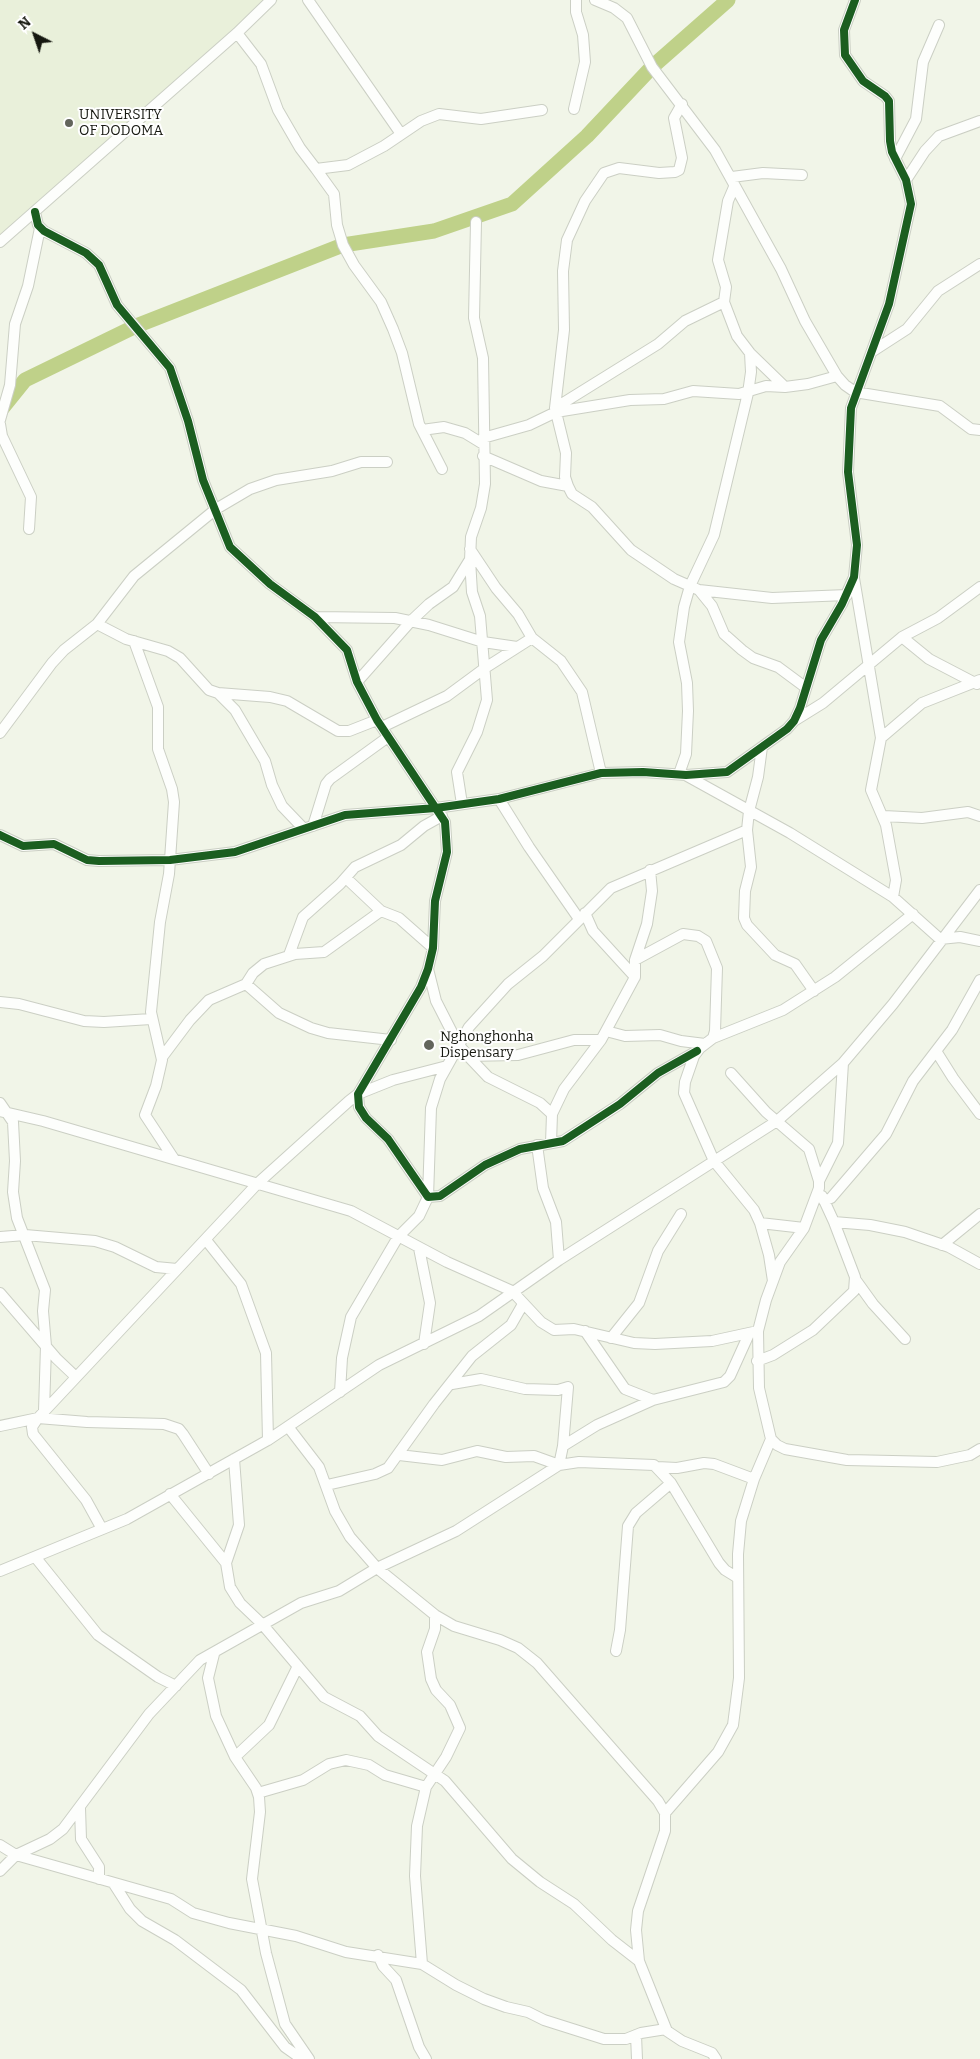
<!DOCTYPE html>
<html>
<head>
<meta charset="utf-8">
<style>
	body { margin:0 }
	#map { position:relative; width:980px; height:2059px; overflow:hidden; background:#f1f5e8; font-family:Bitter,serif }
	canvas { display:block }
	.north { position:absolute; left:10px; top:10px; width:50px; height:50px; -webkit-text-stroke:4px #fff; paint-order:stroke; rotate:319deg; font-size:14px; font-weight:700; line-height:20px; text-align:center; color:#161810 }
	.north::after { content:''; display:block; margin:auto; width:18px; height:22px; background:#161810; clip-path:polygon(50% 0,100% 100%,50% 72%,0 100%) }
</style>
</head>
<body>
<div id="map">
<canvas width="980" height="2059"></canvas>
<div class="north">N</div>
</div>
<script>
const context = document.querySelector('canvas').getContext('2d');
context.lineJoin = 'round';
function fill(path, color) { context.fillStyle = color; context.fill(path, 'evenodd'); }
const poly = rows => new Path2D(rows.map(r => 'M' + r).join(''));
function strokePath(path, color, width, dash) { context.strokeStyle = color; context.lineWidth = width; context.lineCap = dash ? 'butt' : 'round'; context.setLineDash(dash || []); context.stroke(path); }
function write(font, color, halo, rows, align = 'center') {
  context.font = font + ' Bitter,serif'; context.lineWidth = 4; context.setLineDash([]); context.textBaseline = 'middle'; context.strokeStyle = halo; context.fillStyle = color; for (const [text, x, y, turn = 0] of rows) {
    context.save(); context.translate(x, y); context.rotate((+turn || 0) * Math.PI / 180); context.textAlign = isNaN(turn) ? turn : align; if (halo) context.strokeText(text, 0, 0); context.fillText(text, 0, 0); context.restore();
  }
}
fill(poly([
	[0,0,278,0,0,247]
]), '#e9f0da');
strokePath(poly([
	[0,411,25,380,136,326,343,245,434,231,512,204,587,136,652,67,728,0]
]), '#bfd189', 15);
const minor = poly([
	[308,0,401,134],
	[595,0,614,8,627,18,652,67,715,150,781,269,805,321,837,376,845,385,855,392,940,406,971,429,980,430],
	[237,33,261,64,278,110,300,148,316,169,348,165,384,146,421,121,439,114,481,119,542,110],
	[574,109,585,62,583,35,576,12,576,0],
	[895,159,916,119,923,62,939,25],
	[316,169,334,194,337,225,343,245,354,265,381,302,393,329,402,353,419,424,442,469],
	[732,177,763,173,802,175],
	[906,180,925,151,939,136,980,121],
	[35,212,38,225,44,231,86,253,99,265,117,305,170,368,188,421,203,480,230,547,270,584,315,617,347,650,357,682,377,720,445,822,447,852,435,901,433,948,428,969,421,987,358,1094,359,1107,366,1118,388,1139,428,1197,440,1196,485,1165,520,1149,563,1141,620,1104,658,1073,697,1051],
	[0,242,237,33,271,0],
	[724,302,737,336,750,353,785,387],
	[873,351,907,329,938,291,980,264],
	[555,408,658,344,685,321,724,302,726,287,718,260,728,201,734,187],
	[0,420,10,385,15,324,28,286,40,228],
	[0,424,2,436,31,497,29,529],
	[422,430,444,427,465,433,483,444],
	[483,438,529,425,556,412,630,400,664,399,693,391,739,394,766,386,785,387,808,384,837,376],
	[483,456,541,481,568,486,572,494,592,507,631,550,674,579,699,590,712,606,724,634,742,650,753,658,778,667,805,687],
	[568,486,565,477,566,453,555,408,564,330,563,271,567,240,585,201,604,173,619,168,659,173,675,172,679,170,682,158,674,118,682,104],
	[470,549,496,588,518,614,532,638,561,661,582,692,601,773],
	[854,578,881,738,871,790,886,825,896,880,893,897],
	[699,590,772,598,847,595],
	[315,617,395,618,429,625,483,642,517,647],
	[97,624,126,639,168,651,180,658,209,690,218,693,235,710,265,761,272,785,282,806,304,829],
	[902,637,929,659,977,684],
	[134,641,158,707,158,749,172,789,174,802,169,874,160,922,151,1012,162,1060,156,1086,145,1115,174,1159],
	[357,682,411,621,429,604,453,587,469,561],
	[218,693,270,697,287,701,338,731,349,731,377,720],
	[794,721,823,703,902,637,938,618,980,587],
	[382,727,447,696,485,668,532,638],
	[0,733,52,663,64,650,97,624,134,576,216,509,250,489,276,480,332,471,361,462,387,462],
	[881,738,922,703,980,680],
	[762,747,758,777,749,811,747,830,751,867,745,891,744,918,747,925,775,955,795,964,814,991],
	[679,774,686,754,688,711,687,683,679,642,684,607,690,586,714,535,748,393,751,372,750,353],
	[687,776,790,833,893,897,940,939,960,937,980,941],
	[499,799,529,847,579,919],
	[462,804,457,772,477,732,487,700,480,616,472,592,470,560,471,537,481,508,485,484,483,358,474,318,476,222],
	[884,816,922,818,968,812,980,816],
	[313,826,326,784,330,779,388,737],
	[0,835,23,846,54,844,87,860,99,861,170,860,235,852,345,815,436,808,499,799,601,773,643,772,686,775,727,772,787,729,794,721,800,708,821,640,842,604,854,577,857,545,848,472,851,408,889,304,911,204,906,180,892,152,890,141,889,101,885,96,863,81,845,55,844,30,855,0],
	[346,878,381,911,399,918,433,948],
	[585,913,593,931,635,977],
	[289,955,303,917,340,884,355,867,401,845,424,826,442,816],
	[635,960,683,934,698,936,706,941,717,968,715,1031,713,1038,700,1048,694,1056,685,1082,684,1093,714,1161,754,1210,760,1223,769,1255,773,1281],
	[428,969,436,1001,458,1044,469,1057,488,1077,540,1103,552,1114],
	[246,984,279,1013,311,1028,328,1033,391,1040],
	[0,1002,19,1004,84,1021,104,1022,151,1019],
	[606,1031,625,1036,660,1035,681,1041,705,1044],
	[713,1038,783,1010,835,977,913,914],
	[936,1051,953,1078,980,1114],
	[163,1056,190,1020,209,1000,246,984,253,973,264,964,295,954,324,952,381,911],
	[465,1056,518,1055,574,1040,601,1040],
	[731,1073,766,1112,809,1149,819,1181,819,1188,804,1228,780,1262,766,1300,758,1331,759,1388,771,1439,777,1445,785,1449,847,1460,937,1462,970,1455,980,1449],
	[0,1103,13,1122,15,1161,13,1192,17,1218,45,1290,43,1311,46,1346,44,1411],
	[0,1111,43,1121,351,1211,447,1262,512,1291,541,1322,554,1330,574,1329,634,1343,655,1344,712,1341,758,1331],
	[551,1143,552,1114,564,1089,601,1040,635,977,635,960,647,924,652,891,650,870],
	[537,1145,543,1188,556,1222,559,1260],
	[819,1181,838,1143,843,1063],
	[822,1196,834,1222,870,1225,905,1232,949,1247,980,1264],
	[824,1201,831,1198,886,1134,913,1081,952,1030,980,980],
	[760,1223,804,1228],
	[0,1237,25,1235,95,1241,115,1247,156,1267,177,1269],
	[206,1240,241,1284,266,1353,268,1440],
	[942,1245,980,1214],
	[419,1248,430,1303,424,1344],
	[855,1279,873,1304,905,1339],
	[0,1293,56,1358,76,1377],
	[585,1331,625,1389,653,1400,724,1382,730,1376,749,1334],
	[611,1338,639,1303,658,1251,681,1214],
	[757,1361,773,1355,813,1330,854,1291,855,1277,834,1222],
	[340,1392,342,1358,351,1317,398,1237,419,1216,428,1197,431,1108,440,1079,469,1027,508,984,543,956,611,888,747,830],
	[0,1426,38,1418,87,1422,164,1424,179,1429,183,1434,209,1474],
	[289,1428,319,1467,335,1511,350,1537,377,1568,435,1615,454,1626,500,1640,518,1648,537,1663,658,1801,665,1813,665,1831,638,1911,636,1930,639,1961,667,2031,682,2041,712,2053,716,2059],
	[563,1446,597,1425,653,1400],
	[399,1455,442,1460,477,1451,506,1457,534,1456,559,1465,579,1462,654,1465,671,1483,719,1563,725,1570,738,1578],
	[234,1459,239,1525,226,1563,230,1587,240,1603,263,1625,324,1697,360,1716,378,1736,445,1781,512,1859,540,1882,574,1904,612,1940,639,1961],
	[657,1467,677,1468,704,1463,714,1464,754,1479],
	[327,1485,375,1474,388,1468,434,1404,472,1356,511,1325,523,1304],
	[170,1494,226,1563],
	[102,1529,86,1500,33,1434,32,1427,38,1418,258,1183,349,1101,358,1094,393,1080,447,1066],
	[36,1558,98,1635,158,1677,176,1686],
	[0,1571,127,1519,268,1440,379,1365,479,1316,559,1260,777,1121,843,1063,893,1004,980,890],
	[616,1651,620,1630,628,1526,636,1513,671,1483],
	[214,1654,208,1678,216,1716,235,1757,256,1788,259,1797,260,1812,252,1879,266,1953,285,2024,309,2059],
	[235,1757,269,1725,298,1666],
	[258,1793,303,1780,329,1764,346,1760,369,1765,385,1775,426,1787],
	[80,1808,81,1839,99,1867,99,1879],
	[665,1813,718,1752,733,1725,739,1678,738,1554,741,1521,754,1479,771,1439],
	[0,1845,16,1855,171,1899,193,1913,229,1923,296,1936,346,1952,422,1964,456,1985,484,1999,506,2007,528,2012,544,2020,604,2039,626,2039,641,2033,666,2029],
	[0,1871,16,1855,50,1839,63,1829,149,1714,200,1660,301,1603,339,1591,377,1568,456,1531,559,1465,563,1446,568,1387,558,1390,525,1389,481,1379,452,1384],
	[114,1884,130,1909,142,1921,175,1940,241,1990,285,2047,302,2059],
	[378,1955,383,1966,396,1980,419,2047,426,2059],
	[422,1964,415,1876,417,1826,426,1787,446,1757,460,1728,450,1705,436,1690,431,1679,427,1652,435,1629,435,1615],
	[636,2035,637,2059]
]);
strokePath(minor, '#cbcfc4', 12);
strokePath(minor, '#fdfefc', 10);
strokePath(poly([
	[35,212,38,225,44,231,86,253,99,265,117,305,170,368,188,421,203,480,230,547,270,584,315,617,347,650,357,682,377,720,445,822,447,852,435,901,433,948,428,969,421,987,358,1094,359,1107,366,1118,388,1139,428,1197,440,1196,485,1165,520,1149,563,1141,620,1104,658,1073,697,1051],
	[0,835,23,846,54,844,87,860,99,861,170,860,235,852,345,815,436,808,499,799,601,773,643,772,686,775,727,772,787,729,794,721,800,708,821,640,842,604,854,577,857,545,848,472,851,408,889,304,911,204,906,180,892,152,890,141,889,101,885,96,863,81,845,55,844,30,855,0]
]), '#1b5e20', 8);
for (const [x, y, r, color] of [
	[69,123,5,"#63655c"],
	[429,1045,6,"#63655c"]
]) { const dot = new Path2D(); dot.arc(x, y, r, 0, 2 * Math.PI); context.fillStyle = color; context.fill(dot); strokePath(dot, '#fff', 2); }
write('14px', '#161810', '#fff', [
	["UNIVERSITY",79,115],
	["OF DODOMA",79,131],
	["Nghonghonha",440,1037],
	["Dispensary",440,1053]
], 'left');
</script>
</body>
</html>
